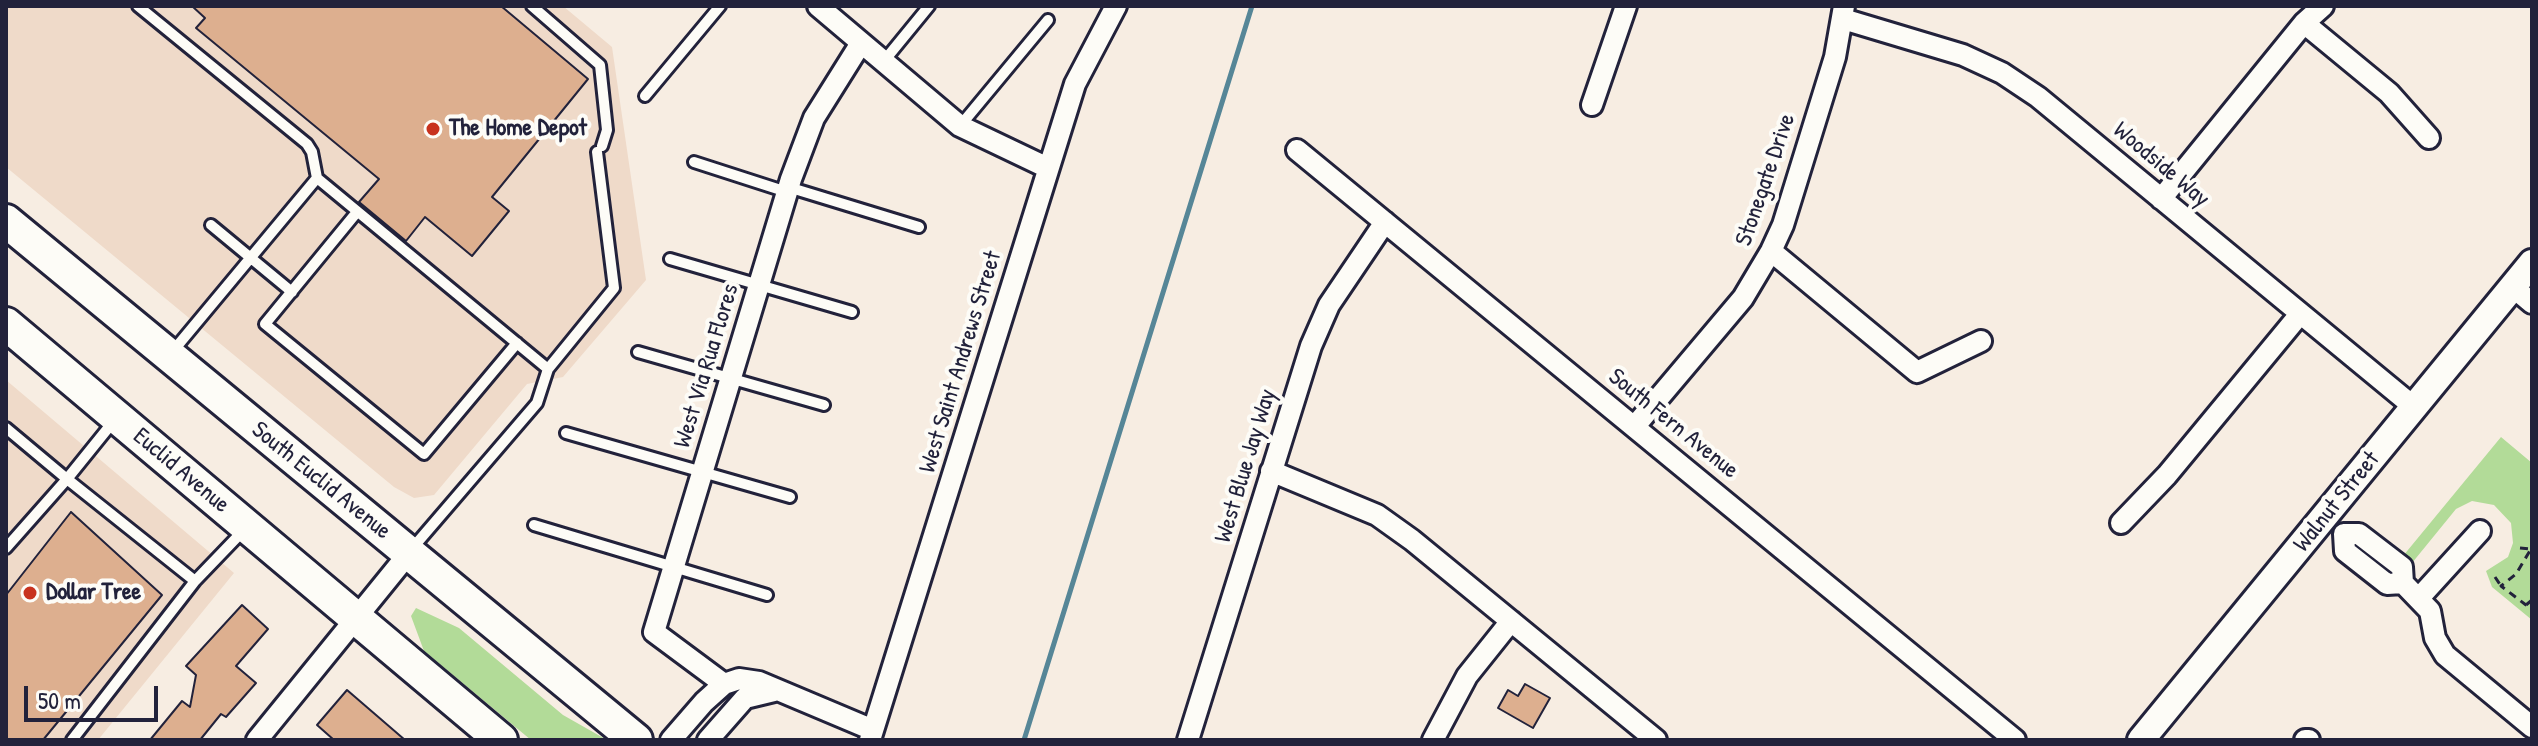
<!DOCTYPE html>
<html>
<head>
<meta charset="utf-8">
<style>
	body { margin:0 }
	#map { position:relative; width:2538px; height:746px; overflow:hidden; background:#f7ede2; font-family:"Patrick Hand",sans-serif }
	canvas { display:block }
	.frame { position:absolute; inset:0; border:8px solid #22223b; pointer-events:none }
	.scale { position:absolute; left:24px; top:686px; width:134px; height:36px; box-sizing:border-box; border:4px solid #22223b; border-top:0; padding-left:10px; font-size:24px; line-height:28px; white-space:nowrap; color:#22223b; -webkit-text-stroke:6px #fdfcf7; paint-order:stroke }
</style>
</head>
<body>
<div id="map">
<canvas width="2538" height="746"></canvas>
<div class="frame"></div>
<div class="scale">50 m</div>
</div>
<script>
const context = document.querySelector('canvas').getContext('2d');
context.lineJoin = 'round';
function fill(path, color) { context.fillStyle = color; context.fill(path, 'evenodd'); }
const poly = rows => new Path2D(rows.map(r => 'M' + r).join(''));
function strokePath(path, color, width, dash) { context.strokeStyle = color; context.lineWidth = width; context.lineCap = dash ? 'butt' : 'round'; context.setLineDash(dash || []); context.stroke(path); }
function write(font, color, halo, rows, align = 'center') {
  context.font = font + ' "Patrick Hand",sans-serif'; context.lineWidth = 8; context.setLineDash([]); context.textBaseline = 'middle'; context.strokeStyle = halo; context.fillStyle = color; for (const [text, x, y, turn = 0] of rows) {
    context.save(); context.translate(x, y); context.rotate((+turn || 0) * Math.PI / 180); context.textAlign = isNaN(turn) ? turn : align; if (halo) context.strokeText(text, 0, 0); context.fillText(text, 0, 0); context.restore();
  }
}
fill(poly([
	[6,6,563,6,612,47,646,280,563,377,527,384,434,495,414,498,394,487,6,167],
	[6,380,234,573,98,740,6,740]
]), '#efdac9');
fill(poly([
	[2501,437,2532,463,2532,620,2492,587,2486,571,2508,557,2513,543,2511,523,2494,505,2472,501,2456,509,2412,563,2403,556],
	[416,608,459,628,563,715,607,740,531,740,424,651,411,616]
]), '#b2db98');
strokePath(poly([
	[1024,740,1252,6]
]), '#568697', 5);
const building = poly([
	[192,6,501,6,588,79,492,197,509,211,472,256,425,217,406,241,359,202,379,179,196,28,205,18,192,6],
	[71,512,162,595,43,740,6,740,6,595,71,512],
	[242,605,268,629,236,666,256,683,226,717,221,714,200,740,150,740,182,701,190,707,196,675,186,666,242,605],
	[1525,684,1550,698,1533,728,1498,708,1508,690,1518,696,1525,684],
	[347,690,405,740,334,740,317,725,347,690]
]);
fill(building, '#ddaf8f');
strokePath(building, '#22223b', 2);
const service = poly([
	[138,6,307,144,312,152,317,178,548,369],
	[532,6,600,65,607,130,602,146],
	[884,61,929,6],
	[645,96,720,6],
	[960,126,1048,20],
	[694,162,787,192],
	[788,187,919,227],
	[357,212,265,324,424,454,517,343],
	[211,225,292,292],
	[670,259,852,312],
	[173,351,317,178],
	[638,352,824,405],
	[6,428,67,479,6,548],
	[566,433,790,497],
	[534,525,767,595],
	[410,551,537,403,548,369,614,288,597,152],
	[195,581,243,531],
	[72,740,195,581,67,479,113,422]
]);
const minor = poly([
	[818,6,960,126,1048,168],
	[1843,19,1963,55,2002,73,2038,97,2414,407],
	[2304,23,2389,93,2429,138],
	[1592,105,1626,6],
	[1297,150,2015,740],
	[2161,199,2304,23,2323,6],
	[1771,251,1917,372,1981,341],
	[2513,287,2532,303],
	[1635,426,1743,298,1771,251,1783,225,1835,57,1844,6],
	[1271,471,1377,515,1412,540,1656,740],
	[2121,523,2167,475,2300,314],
	[2344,534,2359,534,2402,567,2403,583,2387,584,2345,551,2344,534],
	[2403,583,2430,611,2435,638,2445,655,2532,727],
	[2419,598,2480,531],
	[724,684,654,632,791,179,814,118,861,43],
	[257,740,409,553],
	[671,740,704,702,724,684,739,679,759,682,873,730],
	[708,740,745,698,774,691],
	[870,740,1075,84,1116,6],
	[1188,740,1311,346,1329,305,1385,222],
	[1433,740,1467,676,1511,621],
	[2305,740,2309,740]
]);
const tertiary = poly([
	[2141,740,2532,263]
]);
const primary = poly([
	[6,221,636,740],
	[6,324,501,740]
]);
strokePath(service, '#22223b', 16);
strokePath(minor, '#22223b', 26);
strokePath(tertiary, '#22223b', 32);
strokePath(primary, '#22223b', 38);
strokePath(poly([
	[2520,548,2531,549,2516,574,2501,586,2526,605],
	[2495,577,2501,586],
	[2532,600,2526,605,2532,607]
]), '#22223b', 3, [8, 6]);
strokePath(service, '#fdfcf7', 10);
strokePath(minor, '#fdfcf7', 20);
strokePath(tertiary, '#fdfcf7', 26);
strokePath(primary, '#fdfcf7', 32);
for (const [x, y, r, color] of [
	[433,129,8,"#c8321e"],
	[30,593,8,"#c8321e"]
]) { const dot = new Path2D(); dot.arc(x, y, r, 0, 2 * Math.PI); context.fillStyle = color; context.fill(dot); strokePath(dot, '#fdfcf7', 3); }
write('bold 24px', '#22223b', '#fdfcf7', [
	["The Home Depot",449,129],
	["Dollar Tree",46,593]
], 'left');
write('24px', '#22223b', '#fdfcf7', [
	["Woodside Way",2161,165,40],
	["Stonegate Drive",1766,180,-71],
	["West Saint Andrews Street",961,362,-73],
	["West Via Rua Flores",707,366,-73],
	["South Fern Avenue",1673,424,39],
	["West Blue Jay Way",1246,466,-73],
	["Euclid Avenue",181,471,40],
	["South Euclid Avenue",321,481,39],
	["Walnut Street",2337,502,-51]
]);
</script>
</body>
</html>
